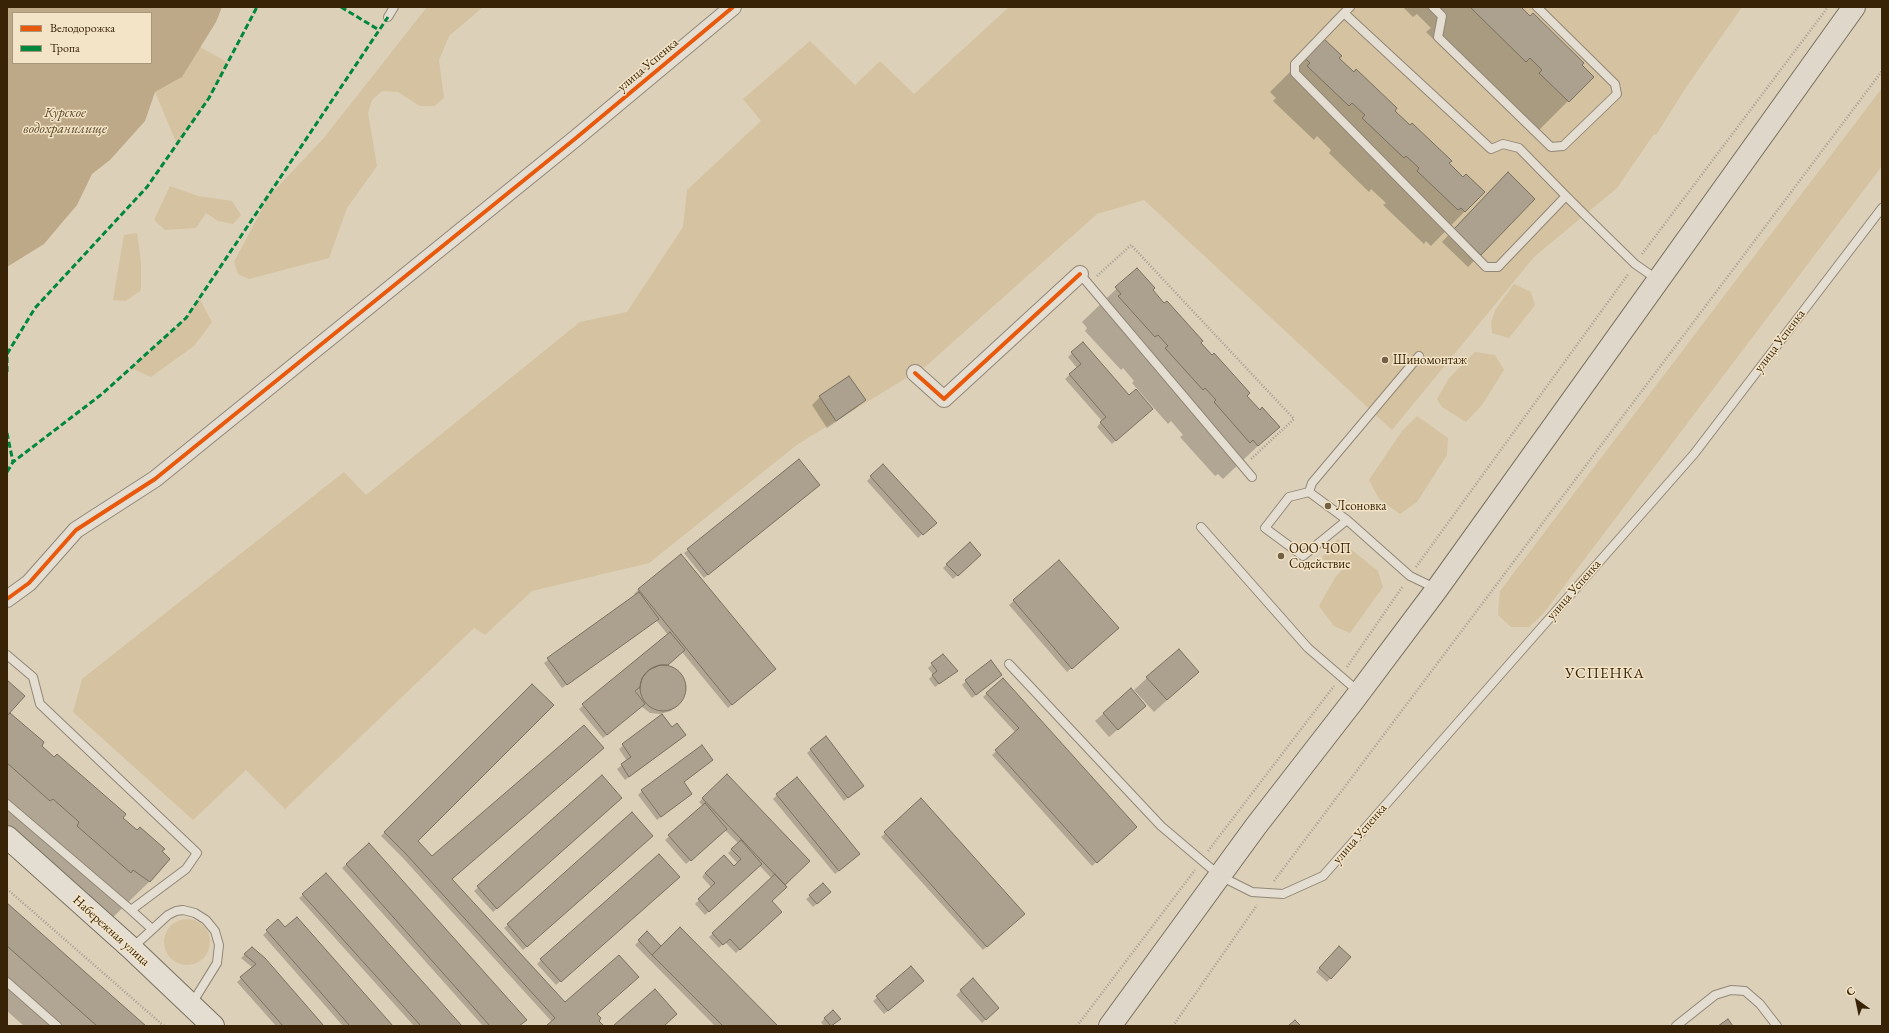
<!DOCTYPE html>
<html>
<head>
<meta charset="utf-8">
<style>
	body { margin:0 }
	#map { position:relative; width:1889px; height:1033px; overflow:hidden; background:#ddd0b8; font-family:"EB Garamond",serif }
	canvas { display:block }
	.frame { position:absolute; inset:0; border:8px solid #382307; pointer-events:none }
	.legend { position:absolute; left:12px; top:12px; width:140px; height:52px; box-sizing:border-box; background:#f3e4c7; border:1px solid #a8977a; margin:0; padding:5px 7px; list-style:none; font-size:12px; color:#382307 }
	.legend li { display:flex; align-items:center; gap:8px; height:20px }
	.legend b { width:20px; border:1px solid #a8977a }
	.north { position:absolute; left:1837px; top:981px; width:40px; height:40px; -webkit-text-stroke:3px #f3e4c7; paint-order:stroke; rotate:327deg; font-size:11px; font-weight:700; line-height:16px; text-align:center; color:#382307 }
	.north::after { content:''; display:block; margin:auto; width:14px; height:18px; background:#382307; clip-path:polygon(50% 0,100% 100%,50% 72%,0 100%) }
</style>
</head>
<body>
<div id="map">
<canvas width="1889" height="1033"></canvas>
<div class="frame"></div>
<ul class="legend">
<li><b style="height:5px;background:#e8590c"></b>Велодорожка</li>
<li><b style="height:5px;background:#00873e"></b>Тропа</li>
</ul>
<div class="north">С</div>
</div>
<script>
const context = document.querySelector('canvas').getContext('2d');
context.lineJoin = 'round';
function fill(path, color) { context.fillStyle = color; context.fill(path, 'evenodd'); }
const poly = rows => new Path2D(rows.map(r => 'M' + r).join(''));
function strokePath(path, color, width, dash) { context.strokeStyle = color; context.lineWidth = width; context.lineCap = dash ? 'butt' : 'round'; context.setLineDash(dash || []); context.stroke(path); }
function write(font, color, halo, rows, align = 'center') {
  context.font = font + ' "EB Garamond",serif'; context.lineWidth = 3; context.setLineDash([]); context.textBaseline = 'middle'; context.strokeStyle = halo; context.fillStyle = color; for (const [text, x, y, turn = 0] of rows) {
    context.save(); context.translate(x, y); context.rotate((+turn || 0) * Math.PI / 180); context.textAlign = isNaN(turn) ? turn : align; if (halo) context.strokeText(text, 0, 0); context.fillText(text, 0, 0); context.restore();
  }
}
fill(poly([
	[427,7,483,7,449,36,439,60,444,98,434,106,420,106,398,92,382,91,372,100,368,113,377,166,347,208,329,258,249,279,238,274,234,262,269,196,323,139],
	[1009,7,1742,7,1687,86,1656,135,1654,134,1617,188,1534,257,1392,430,1144,200,1097,214,926,366,798,444,649,563,532,591,485,635,474,628,285,809,246,770,193,820,73,712,82,679,344,472,366,495,580,322,627,312,683,227,687,190,761,121,743,99,810,41,855,85,880,61,914,94],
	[200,47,227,62,209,98,177,144,155,92,182,77],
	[1882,88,1882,166,1543,614,1529,627,1511,627,1498,615,1500,591],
	[170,186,198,196,232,201,241,215,233,224,218,221,206,213,196,228,165,230,154,220],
	[137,233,141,261,141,290,126,301,113,300,124,235],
	[1514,284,1531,292,1535,305,1509,338,1492,333,1491,323,1495,310],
	[199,298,212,322,194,346,151,377,131,368,186,318],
	[1475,352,1495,355,1504,370,1482,405,1466,422,1442,407,1437,399,1449,378],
	[1417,416,1448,438,1447,455,1417,502,1400,514,1379,499,1369,480,1402,431],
	[1338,539,1378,571,1383,587,1350,633,1334,626,1319,606,1336,576,1347,565,1345,559,1335,568,1322,558,1331,544],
	'164 942a23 23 0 1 1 46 0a23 23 0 1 1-46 0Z'
]), '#d4c2a0');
fill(poly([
	[7,7,222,7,216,22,182,77,155,92,145,121,110,160,92,174,77,205,44,244,7,267],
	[13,13,151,13,151,63,13,63]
]), '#bda987');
fill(poly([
	[1403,7,1519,7,1592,77,1534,135,1495,92,1491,95,1426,32,1431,28,1417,14,1413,17],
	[1323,39,1338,58,1393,111,1465,211,1431,246,1426,241,1424,244,1383,205,1386,203,1371,189,1369,192,1329,153,1331,150,1317,136,1314,140,1273,101,1276,98,1270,92],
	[1495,186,1534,199,1468,267,1442,242],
	[1137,269,1151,290,1246,396,1260,411,1278,427,1223,479,1218,474,1215,476,1180,437,1183,435,1171,421,1168,424,1132,383,1134,381,1123,368,1121,370,1085,331,1087,328,1082,322],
	[1083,343,1129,396,1147,412,1112,444,1097,427,1102,421,1065,379,1077,368,1068,357],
	[820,397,864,400,856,408,827,428,812,405],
	[883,465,931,526,918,538,867,481],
	[815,489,704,578,684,553,688,550],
	[969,544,980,555,953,579,943,568],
	[681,555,771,673,728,708,682,652,666,665,678,671,683,678,686,687,683,697,675,706,671,711,660,714,650,713,641,706,603,738,579,709,668,635,656,620,562,688,544,663,636,596,634,594,638,590],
	[636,689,637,696,633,692],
	[1059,561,1113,632,1067,672,1009,605],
	[943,655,956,671,935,687,929,679,933,675,928,668],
	[1198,672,1154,712,1134,690,1147,678],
	[997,678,972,698,962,685,966,681],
	[1003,679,1132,830,1092,866,992,755,1016,733,983,697],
	[532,685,417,841,565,1004,596,1014,598,1021,603,1026,548,1026,552,1022,402,857,381,836],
	[1104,713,1136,714,1109,737,1095,721],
	[662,715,681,739,625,780,617,769,627,761,619,749],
	[7,717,169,859,149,882,105,925,7,843],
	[825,738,859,789,844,801,807,753],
	[712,760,683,783,687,797,657,820,638,795,642,791],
	[727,776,784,885,771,901,777,916,736,953,725,942,719,948,709,937,772,879,759,865,705,915,695,904,712,888,702,877,705,873,734,867,738,864,728,853,738,843,725,830,686,864,665,840,703,806,699,802],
	[602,777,617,802,493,912,474,891],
	[777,795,855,858,835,874,773,799],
	[921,800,1020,917,983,950,881,837],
	[648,839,523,950,504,928,508,925],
	[369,844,519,1026,483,1026,342,868],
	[675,880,556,985,537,964,541,960],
	[303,895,461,1026,414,1026,299,898],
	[810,896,826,896,813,907,806,899],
	[7,904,144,1026,24,1026,7,1011],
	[278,921,285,929,391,1026,343,1026,263,935],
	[647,933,661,947,777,1026,715,1026,635,945],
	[1339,947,1350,957,1327,982,1316,972],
	[252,948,323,1026,276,1026,237,982,253,968,241,958],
	[911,968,919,985,884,1014,873,1001],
	[973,980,994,1012,982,1023,956,995],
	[833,1011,840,1019,832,1026,824,1026,821,1022]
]), '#0003');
const building = poly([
	[1470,7,1521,7,1530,16,1533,13,1584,63,1582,65,1594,77,1569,102,1539,73,1542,70,1530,58,1526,62,1470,7],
	[1323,38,1342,56,1339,58,1354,72,1356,69,1397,108,1395,111,1410,125,1412,123,1452,161,1449,163,1463,177,1466,174,1485,192,1465,212,1461,208,1458,210,1417,171,1419,168,1406,156,1404,158,1362,118,1365,115,1352,103,1349,106,1307,66,1310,63,1304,57,1323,38],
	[1508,172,1535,199,1481,255,1454,229,1508,172],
	[1137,268,1155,288,1153,290,1164,303,1167,301,1203,341,1201,343,1212,355,1214,353,1250,393,1247,396,1260,410,1262,407,1280,427,1258,446,1253,440,1250,443,1214,402,1216,400,1205,388,1203,390,1165,348,1168,346,1158,335,1155,337,1118,296,1121,294,1115,287,1137,268],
	[1083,342,1129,395,1136,389,1153,409,1116,441,1100,422,1106,417,1069,374,1081,364,1071,352,1083,342],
	[849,376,866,400,836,421,819,396,849,376],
	[799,459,820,485,708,575,687,549,799,459],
	[883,464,937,523,923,535,870,476,883,464],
	[970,542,981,555,958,576,946,564,970,542],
	[681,554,776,669,732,705,638,589,681,554],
	[1059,560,1119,628,1072,669,1013,600,1059,560],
	[639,592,659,619,567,685,547,658,639,592],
	[670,632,685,650,668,665,660,665,649,670,642,678,640,687,635,691,645,704,607,735,582,704,670,632],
	[1179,649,1199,672,1167,700,1146,677,1179,649],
	[943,654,958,671,939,684,932,675,937,671,931,663,943,654],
	[991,660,1002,675,976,695,965,680,991,660],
	'640 688a23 23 0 1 1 46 0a23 23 0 1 1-46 0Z',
	[1003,678,1137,827,1097,863,995,750,1019,728,986,693,1003,678],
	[7,680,25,696,7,716,7,680],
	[532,684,554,705,418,841,432,856,584,725,604,748,452,879,565,1002,619,955,639,977,597,1014,601,1018,599,1021,604,1026,546,1026,555,1018,406,854,384,832,532,684],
	[1131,688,1146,706,1118,730,1103,713,1131,688],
	[10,713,44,742,42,746,54,757,57,754,126,814,123,818,137,830,140,827,165,849,162,851,170,859,150,882,133,870,131,873,77,826,79,822,53,799,50,801,7,763,7,716,10,713],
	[662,714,672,727,677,723,686,735,629,777,621,764,631,757,622,744,662,714],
	[826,736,864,786,848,798,810,749,826,736],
	[702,745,713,760,684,782,692,794,661,817,641,790,702,745],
	[727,774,810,861,785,885,702,798,727,774],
	[602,775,622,798,497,909,477,886,602,775],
	[797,777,860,854,839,871,776,794,797,777],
	[921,798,1025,914,987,947,884,832,921,798],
	[705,803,727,829,691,861,668,835,705,803],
	[632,812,653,836,527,947,507,924,632,812],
	[741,840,762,864,709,912,698,899,715,883,705,873,724,855,734,866,741,859,731,849,741,840],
	[369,843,527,1020,519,1026,490,1026,346,864,369,843],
	[659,854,680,877,561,982,540,959,659,854],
	[326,873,462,1026,421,1026,302,894,326,873],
	[775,874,787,887,772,901,782,912,740,950,730,939,723,945,712,933,775,874],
	[823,883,831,892,817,904,809,895,823,883],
	[7,903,146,1026,97,1026,7,946,7,903],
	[297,917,393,1026,350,1026,266,930,278,919,285,927,297,917],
	[680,927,778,1026,723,1026,652,955,680,927],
	[647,931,661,946,652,955,638,940,647,931],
	[1339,946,1351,957,1331,979,1319,968,1339,946],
	[252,947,265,958,324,1026,283,1026,240,977,256,964,244,954,252,947],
	[911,966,924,981,888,1011,876,996,911,966],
	[973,978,999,1008,986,1020,960,990,973,978],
	[655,989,677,1014,664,1026,613,1026,655,989],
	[833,1010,841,1019,831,1026,824,1018,833,1010],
	[1728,1019,1733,1026,1718,1026,1728,1019],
	[1295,1020,1301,1026,1288,1026,1295,1020]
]);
fill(building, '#aca18f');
strokePath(building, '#79705f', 1);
const lane = poly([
	[1433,7,1442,16,1438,37,1551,147,1563,146,1617,94,1615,84,1537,7],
	[1344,13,1350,7],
	[388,17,394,7],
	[1566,196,1498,267,1486,267,1295,73,1295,64,1344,13,1491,149,1503,144,1519,148,1566,196,1588,218,1635,264,1658,280],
	[1080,274,1252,477],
	[1309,492,1312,483,1419,356],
	[1347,520,1303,556,1265,528,1289,497,1309,492,1347,520,1410,576,1437,589],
	[1201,527,1308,648,1359,692],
	[7,655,33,677,40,704,197,853,186,869,131,910,7,804],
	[1009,664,1161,826,1220,876,1252,892,1283,894,1323,876,1694,454,1882,208],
	[131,910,152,929],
	[132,948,168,915,176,911,183,910,195,913,206,920,215,931,219,945,217,963,191,1005],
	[7,982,57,1026],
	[1676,1026,1715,995,1731,990,1745,991,1760,1004,1777,1026]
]);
const street = poly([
	[915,373,944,399,1080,274],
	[7,599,29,583,76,530,155,479,576,138,733,7]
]);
const secondary = poly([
	[7,837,131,948,213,1026]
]);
const primary = poly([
	[1110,1026,1256,826,1353,701,1437,589,1854,7]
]);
strokePath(lane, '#928777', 10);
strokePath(street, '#928777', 18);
strokePath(secondary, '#79705f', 24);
strokePath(primary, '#79705f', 24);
strokePath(poly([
	[1642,254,1828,7],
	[1097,276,1131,245,1294,419,1251,459],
	[1416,567,1629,273],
	[1347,667,1403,586],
	[1208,851,1334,686],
	[1274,881,1882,71],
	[7,889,164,1026],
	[1077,1026,1195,870],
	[1173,1026,1257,905]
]), '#a39c90', 2.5, [1, 2]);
strokePath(lane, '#e4ddd1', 8);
strokePath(street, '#e4ddd1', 16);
strokePath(secondary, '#e4ddd1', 22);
strokePath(primary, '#dfd7c9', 22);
strokePath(poly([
	[341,7,379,30],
	[7,372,7,354,35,308,147,187,209,98,257,7],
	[7,433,13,462],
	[7,472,13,462,102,394,186,318,388,17]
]), '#00873e', 3, [6, 3]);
strokePath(poly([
	[915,373,944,399,1080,274],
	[7,599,29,583,76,530,155,479,576,138,733,7]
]), '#e8590c', 4);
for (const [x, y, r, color] of [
	[1385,360,4,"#726045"],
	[1328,506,4,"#726045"],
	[1281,556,4,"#726045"]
]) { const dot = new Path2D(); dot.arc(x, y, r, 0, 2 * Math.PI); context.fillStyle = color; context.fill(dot); strokePath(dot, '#f3e4c7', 1.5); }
write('13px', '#382307', '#f3e4c7', [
	["улица Успенка",648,65,-40],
	["улица Успенка",1780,341,-53],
	["улица Успенка",1574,590,-49],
	["улица Успенка",1360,834,-49],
	["Набережная улица",111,931,42]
]);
write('13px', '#382307', '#f3e4c7', [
	["Шиномонтаж",1393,360],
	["Леоновка",1336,506],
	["ООО ЧОП",1289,549],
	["Содействие",1289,564]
], 'left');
write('italic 14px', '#5c4627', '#f3e4c7', [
	["Курское",65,113],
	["водохранилище",65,129]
]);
context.letterSpacing = '1px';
write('15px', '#382307', '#f3e4c7', [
	["УСПЕНКА",1605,674]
]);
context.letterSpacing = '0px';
</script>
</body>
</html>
